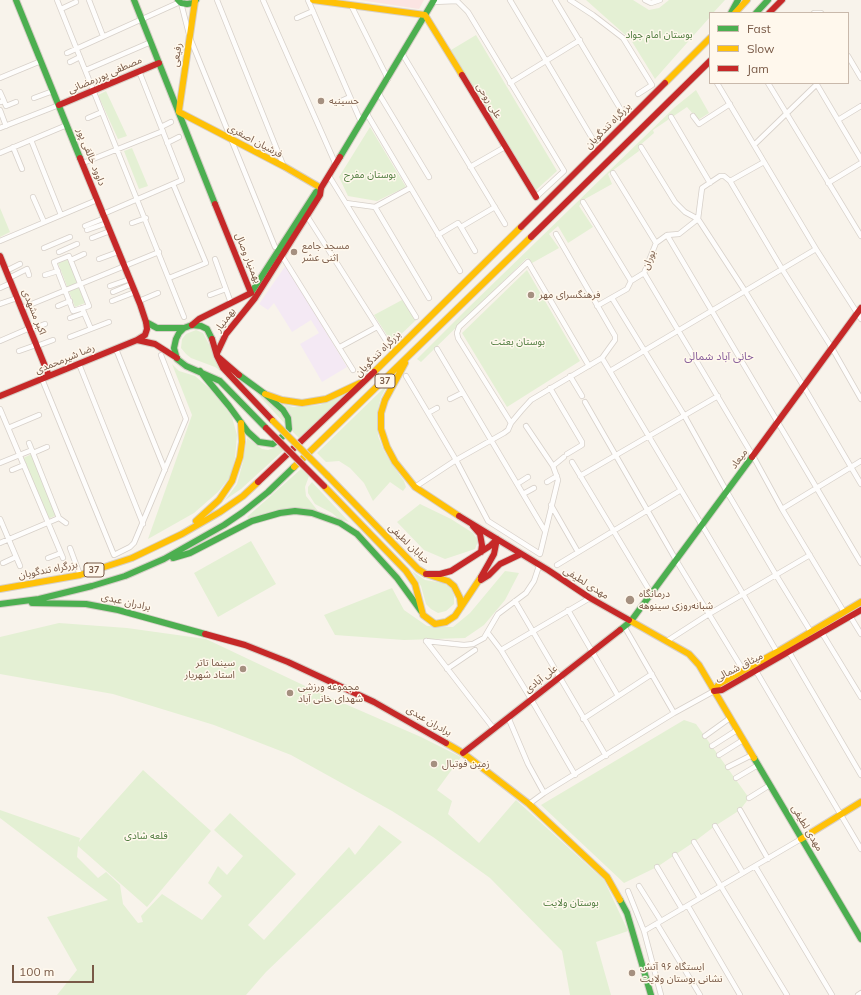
<!DOCTYPE html>
<html>
<head>
<meta charset="utf-8">
<style>
	body { margin:0 }
	#map { position:relative; width:861px; height:995px; overflow:hidden; background:#f8f3eb; font-family:Mulish,sans-serif }
	canvas { display:block }
	.legend { position:absolute; left:709px; top:12px; width:140px; height:72px; box-sizing:border-box; background:#fff8ed; border:1px solid #c9b9ab; margin:0; padding:5px 7px; list-style:none; font-size:12px; color:#795a47 }
	.legend li { display:flex; align-items:center; gap:8px; height:20px }
	.legend b { width:20px; border:1px solid #c9b9ab }
	.scale { position:absolute; left:12px; top:965px; width:82px; height:18px; box-sizing:border-box; border:2px solid #795a47; border-top:0; padding-left:5px; font-size:12px; line-height:14px; white-space:nowrap; color:#795a47; -webkit-text-stroke:3px #fff8ed; paint-order:stroke }
</style>
</head>
<body>
<div id="map">
<canvas width="861" height="995"></canvas>
<ul class="legend">
<li><b style="height:5px;background:#4caf50"></b>Fast</li>
<li><b style="height:5px;background:#ffc107"></b>Slow</li>
<li><b style="height:5px;background:#c62828"></b>Jam</li>
</ul>
<div class="scale">100 m</div>
</div>
<script>
const context = document.querySelector('canvas').getContext('2d');
context.lineJoin = 'round';
function fill(path, color) { context.fillStyle = color; context.fill(path, 'evenodd'); }
const poly = rows => new Path2D(rows.map(r => 'M' + r).join(''));
function strokePath(path, color, width, dash) { context.strokeStyle = color; context.lineWidth = width; context.lineCap = dash ? 'butt' : 'round'; context.setLineDash(dash || []); context.stroke(path); }
function write(font, color, halo, rows, align = 'center') {
  context.font = font + ' Mulish,"Noto Sans Arabic",sans-serif'; context.lineWidth = 3; context.setLineDash([]); context.textBaseline = 'middle'; context.strokeStyle = halo; context.fillStyle = color; for (const [text, x, y, turn = 0] of rows) {
    context.save(); context.translate(x, y); context.rotate((+turn || 0) * Math.PI / 180); context.textAlign = isNaN(turn) ? turn : align; if (halo) context.strokeText(text, 0, 0); context.fillText(text, 0, 0); context.restore();
  }
}
fill(poly([
	[286,265,347,367,322,382,300,344,319,333,311,320,292,332,274,303,268,310,259,304]
]), '#f4e9f4');
fill(poly([
	[360,0,424,0,419,9]
]), '#fbe4e2');
fill(poly([
	[586,0,633,0,649,10,659,8,669,0,725,0,713,13,710,13,710,17,655,79,631,40],
	[476,35,557,171,536,190,451,50],
	[696,90,709,113,698,120,687,107,653,130,654,133,638,147,639,151,608,174,612,184,585,199,579,206,593,227,568,243,558,226,549,234,559,248,532,263,527,258,421,362,417,359,468,308,675,107],
	[106,91,127,136,118,139,98,95],
	[370,127,406,187,377,201,348,196,339,177],
	[132,148,148,186,139,189,124,151],
	[0,208,10,232,0,237],
	[68,259,85,303,75,307,58,263],
	[527,270,580,361,507,407,462,333],
	[402,300,416,320,392,343,374,315],
	[196,330,203,333,211,348,214,359,226,375,215,367,191,358,186,354,181,348,182,339,186,334],
	[172,364,179,371,195,376,210,389,224,406,232,417,237,435,235,458,230,477,218,492,194,513,148,539,192,415],
	[388,384,381,397,377,413,378,436,384,451,391,463,404,481,406,487,403,491,390,482,373,501,364,483,350,468,339,461,326,462,317,453],
	[253,389,278,407,287,421,287,426],
	[348,393,299,438,293,432,292,418,288,410,284,404,293,407,320,405],
	[247,438,262,449,268,450,279,446,284,450,241,489,225,500,237,484,243,462],
	[32,454,57,515,48,519,23,458],
	[301,469,309,476,305,487,306,496,318,511,305,509,249,519,247,517],
	[312,482,349,522,339,519,332,513,315,504,308,493,308,487],
	[420,504,451,519,473,533,478,541,475,549,445,559,424,550,397,522],
	[251,541,276,584,218,617,194,573],
	[412,571,425,580,443,583,451,588,454,596,454,604,446,611,438,613,431,609,426,604,421,586],
	[505,571,519,573,505,600,484,625,465,638,404,640,335,635,324,615,392,588,404,610,427,626,453,627,470,613],
	[59,623,127,628,206,639,320,693,421,737,461,757,437,790,452,801,448,814,479,843,516,800,604,880,628,931,596,942,611,995,570,995,562,951,490,878,433,837,392,811,291,755,214,725,113,694,0,674,0,637],
	[684,720,696,724,749,798,740,810,715,826,694,842,657,867,624,883,541,805],
	[143,770,211,831,147,907,78,846,77,857,98,878,106,872,120,885,123,904,138,923,143,922,141,916,162,894,202,920,222,896,208,883,218,866,227,875,243,856,214,830,230,813,296,874,248,925,264,940,349,847,355,855,379,825,402,842,266,972,246,995,57,995,77,970,47,917,108,900,0,818,0,810,80,838,79,842]
]), '#e4f0d4');
const street = poly([
	[57,0,184,317],
	[89,0,103,36],
	[217,0,284,167],
	[263,0,336,165],
	[308,0,361,122],
	[510,0,592,138],
	[555,0,621,110],
	[570,0,593,15,623,38,652,85,638,94],
	[645,0,651,3,660,0],
	[433,2,457,1,468,12,564,171,536,197],
	[181,3,190,38,275,247],
	[351,5,388,79],
	[61,9,76,2],
	[814,13,821,13],
	[297,18,313,11],
	[67,53,180,2],
	[403,55,505,224],
	[848,56,861,78],
	[70,62,80,57],
	[86,70,151,42],
	[0,78,41,61],
	[510,83,580,40],
	[717,83,816,249,861,319],
	[768,83,861,236],
	[816,83,861,159],
	[0,92,4,101,0,102],
	[379,94,429,177],
	[34,98,53,91],
	[4,101,6,106,16,102],
	[339,102,350,97],
	[0,110,6,126],
	[367,114,460,271],
	[693,116,699,124,730,104],
	[671,117,710,183],
	[88,118,102,112],
	[838,120,861,106],
	[161,127,171,122],
	[0,128,59,105],
	[31,140,61,215],
	[167,143,179,137],
	[754,145,817,84],
	[13,147,22,169],
	[641,147,675,202,685,212,698,219,745,291,804,387,861,484],
	[0,153,67,125],
	[83,163,163,131],
	[470,167,505,147],
	[613,173,656,243],
	[329,176,416,317],
	[730,181,764,162],
	[828,183,861,163],
	[33,197,44,222],
	[583,202,631,281],
	[346,203,375,207,429,298],
	[375,207,410,188],
	[103,214,182,180,139,71],
	[307,216,387,342],
	[132,223,146,218],
	[85,226,105,218],
	[461,227,475,251],
	[87,230,107,223],
	[438,235,458,223,461,227,495,207],
	[667,235,861,563],
	[92,238,110,231],
	[0,241,97,200],
	[44,248,70,237],
	[59,252,77,244],
	[69,256,89,306,73,311,54,262,69,256],
	[282,256,353,370],
	[99,259,118,252],
	[215,259,231,303],
	[71,260,84,254],
	[6,271,20,264],
	[644,273,753,456,782,509,844,612],
	[45,275,58,271],
	[9,278,27,269,29,275],
	[169,278,206,263,173,184],
	[110,286,130,279],
	[0,288,11,283],
	[113,292,132,284],
	[210,295,226,289],
	[612,298,684,415,727,492,776,575,811,632],
	[112,301,135,292],
	[139,301,158,293],
	[0,304,17,298],
	[58,306,70,301],
	[597,306,627,289,631,281,644,273,656,243,667,235,679,234,698,219,702,188,720,176,724,176,730,181,782,269,832,348,861,399],
	[22,308,159,252],
	[82,308,91,329],
	[70,318,84,313],
	[30,330,45,324],
	[70,337,109,322],
	[0,341,30,328],
	[37,346,53,340],
	[340,347,377,327],
	[116,349,165,470],
	[437,349,545,531],
	[19,351,36,345],
	[602,358,743,594,777,652],
	[79,364,143,524],
	[610,371,816,249],
	[406,376,456,460,488,521,540,554,558,480,553,466,526,426],
	[570,376,582,396],
	[42,379,114,555,130,547,134,543,186,419,161,355],
	[550,388,582,442,582,445,567,454],
	[450,399,462,393],
	[585,402,676,560,743,670],
	[0,409,63,558],
	[428,413,437,408],
	[511,423,458,338,457,333,459,327,528,262,589,366],
	[8,428,39,415],
	[33,453,47,447],
	[572,462,651,593],
	[0,463,32,450],
	[553,466,564,457],
	[12,470,24,465],
	[580,476,718,396],
	[547,482,557,476],
	[517,484,528,477],
	[415,487,456,460,504,433,508,430,511,423,521,411,531,400,602,358,615,340,615,336,556,234],
	[523,494,534,488],
	[551,505,578,552],
	[782,509,861,461],
	[59,518,66,523],
	[0,519,20,566],
	[0,543,59,518,29,443],
	[70,548,80,575],
	[48,558,61,553],
	[3,563,16,557],
	[557,565,681,490],
	[515,601,606,756],
	[568,610,618,696],
	[850,616,861,634],
	[624,626,674,713],
	[488,633,501,650,531,699,575,775],
	[822,633,861,697],
	[426,641,464,645,473,644,484,638,498,614,526,593,534,581,539,566],
	[426,641,494,729],
	[667,641,709,614,810,555],
	[501,650,590,598],
	[789,652,861,775],
	[447,669,475,650],
	[756,671,861,849],
	[508,717,528,764,544,793],
	[583,719,652,674],
	[705,736,730,718],
	[712,746,737,730],
	[719,755,743,740],
	[728,767,752,755],
	[736,778,758,765],
	[749,798,770,785],
	[529,804,544,793,674,713,714,691],
	[740,810,768,859],
	[715,826,743,873],
	[694,842,787,995],
	[675,855,700,898],
	[755,866,832,995],
	[657,867,682,909],
	[639,886,661,921],
	[628,891,644,931,661,995],
	[688,906,740,995],
	[657,924,700,995],
	[644,931,801,839],
	[858,995,861,993]
]);
const fast = poly([
	[16,0,80,158],
	[134,0,215,204],
	[178,0,181,3,187,4,193,3,196,0],
	[731,13,738,0],
	[756,13,768,0],
	[340,157,434,0],
	[251,293,316,192,321,188],
	[146,322,157,328,184,328],
	[212,339,207,329,201,326,192,325,184,328,179,333,176,339,174,348,177,359,186,366,220,381,266,428],
	[200,371,229,406,248,432,259,442,273,444,283,436,289,429,288,418,283,410,265,394,239,375],
	[357,534,397,578,421,611],
	[173,558,190,553,252,521,280,513,295,511,312,513,340,523,357,534],
	[32,603,86,604,118,610,205,634],
	[0,604,39,599,92,586,125,576,164,559,224,525,243,512,268,492,294,467],
	[620,630,631,621,752,457],
	[754,758,861,939],
	[620,900,627,913,651,995]
]);
const slow = poly([
	[313,0,425,15,462,75],
	[735,13,747,0],
	[665,83,710,38],
	[179,110,195,1],
	[179,112,285,167,321,188],
	[405,363,385,400,381,413,381,429,387,447,395,462,415,487,459,516],
	[374,372,521,227],
	[265,394,282,400,302,403,326,399,360,383],
	[294,467,531,237],
	[327,475,418,569,426,574,448,581,454,586,460,598,461,607],
	[324,486,406,571,415,584,423,615,435,624,446,622,455,616,481,577],
	[196,521,219,500,232,481,240,457,242,442,241,423],
	[0,589,80,575,132,558,182,534,220,512,243,496,258,482],
	[629,620,689,654,699,665,754,758],
	[714,691,719,684,777,652,861,602],
	[446,743,463,753,529,804,607,877,620,900],
	[801,839,861,802]
]);
const jam = poly([
	[769,13,782,0],
	[462,75,536,197],
	[59,105,159,63],
	[215,204,251,293],
	[521,227,665,83],
	[531,237,710,61],
	[0,256,49,376],
	[192,325,199,319,251,293],
	[212,339,217,356,223,368,273,421],
	[137,340,155,344,177,358],
	[239,375,217,356,217,353,226,334,255,298,320,195,321,188,340,157],
	[0,396,137,340,145,335,147,329,146,322,140,304,80,158],
	[752,457,861,308],
	[258,482,374,372],
	[459,516,548,570,590,598,629,620],
	[473,526,480,534,482,545,481,552],
	[426,574,440,574,451,571,490,546,497,539,494,554,481,577],
	[481,580,489,575,500,564,521,554],
	[205,634,245,645,288,662,374,702,446,743],
	[714,691,722,690,861,610],
	[463,753,620,630]
]);
strokePath(street, '#d7d0c9', 6);
strokePath(fast, '#d7cfc7', 8);
strokePath(slow, '#d7cfc7', 8);
strokePath(jam, '#d7cfc7', 8);
strokePath(street, '#fefdfc', 4.5);
strokePath(fast, '#4caf50', 6);
strokePath(slow, '#ffc107', 6);
strokePath(jam, '#c62828', 6);
const slowBridge = poly([
	[273,421,327,475]
]);
const jamBridge = poly([
	[266,428,324,486]
]);
strokePath(slowBridge, '#d7cfc7', 8, []);
strokePath(jamBridge, '#d7cfc7', 8, []);
strokePath(slowBridge, '#ffc107', 6);
strokePath(jamBridge, '#c62828', 6);
for (const [x, y, r, color] of [
	[321,101,4,"#a59080"],
	[294,252,4,"#a59080"],
	[531,295,4,"#a59080"],
	[630,600,5,"#a59080"],
	[243,669,4,"#a59080"],
	[290,693,4,"#a59080"],
	[434,764,4,"#a59080"],
	[632,973,4,"#a59080"]
]) { const dot = new Path2D(); dot.arc(x, y, r, 0, 2 * Math.PI); context.fillStyle = color; context.fill(dot); strokePath(dot, '#fff8ed', 1.5); }
for (const [x, y, w] of [
	[385,381,20],
	[94,570,20]
]) { const box = new Path2D(); box.roundRect(x - w / 2, y - 7, w, 14, 3); context.fillStyle = '#fff8ed'; context.fill(box); strokePath(box, '#795a47', 1); }
write('bold 9px', '#795a47', null, [
	["37",385,381],
	["37",94,570]
]);
write('10px', '#4d7a3c', '#fff8ed', [
	["بوستان امام جواد",659,35],
	["بوستان مفرح",370,175],
	["بوستان بعثت",518,342],
	["قلعه شادی",146,836],
	["بوستان ولایت",571,903]
]);
write('10px', '#795a47', '#fff8ed', [
	["رفیعی",177,55,-82],
	["مصطفی پوررمضانی",105,75,-23],
	["علی روحی",489,101,59],
	["بزرگراه تندگویان",608,126,-45],
	["فرشیان اصغری",255,141,28],
	["داوود خالقی پور",91,157,68],
	["بهمنیار وصال",248,258,68],
	["بوران",649,260,-68],
	["اکبر مشهدی",34,312,68],
	["بهمنیار",225,320,-54],
	["بزرگراه تندگویان",378,354,-45],
	["رضا شیرمحمدی",65,359,-22],
	["میعاد",739,459,-54],
	["خیابان لطیفی",409,544,44],
	["بزرگراه تندگویان",48,570,-11],
	["مهدی لطیفی",586,583,32],
	["برادران عبدی",126,602,13],
	["میثاق شمالی",739,667,-27],
	["علی آبادی",541,679,-38],
	["برادران عبدی",429,721,30],
	["مهدی لطیفی",807,828,59]
]);
write('10px', '#795a47', '#fff8ed', [
	["حسینیه",329,101],
	["مسجد جامع",302,246],
	["اثنی عشر",302,258],
	["فرهنگسرای مهر",539,295],
	["درمانگاه",639,594],
	["شبانه‌روزی سینوهه",639,606],
	["سینما تاتر",235,663,"right"],
	["استاد شهریار",235,675,"right"],
	["مجموعه ورزشی",298,687],
	["شهدای خانی آباد",298,699],
	["زمین فوتبال",442,764],
	["ایستگاه ۹۶ آتش",640,967],
	["نشانی بوستان ولایت",640,979]
], 'left');
write('11px', '#8a629d', '#fff8ed', [
	["خانی آباد شمالی",719,357]
]);
</script>
</body>
</html>
